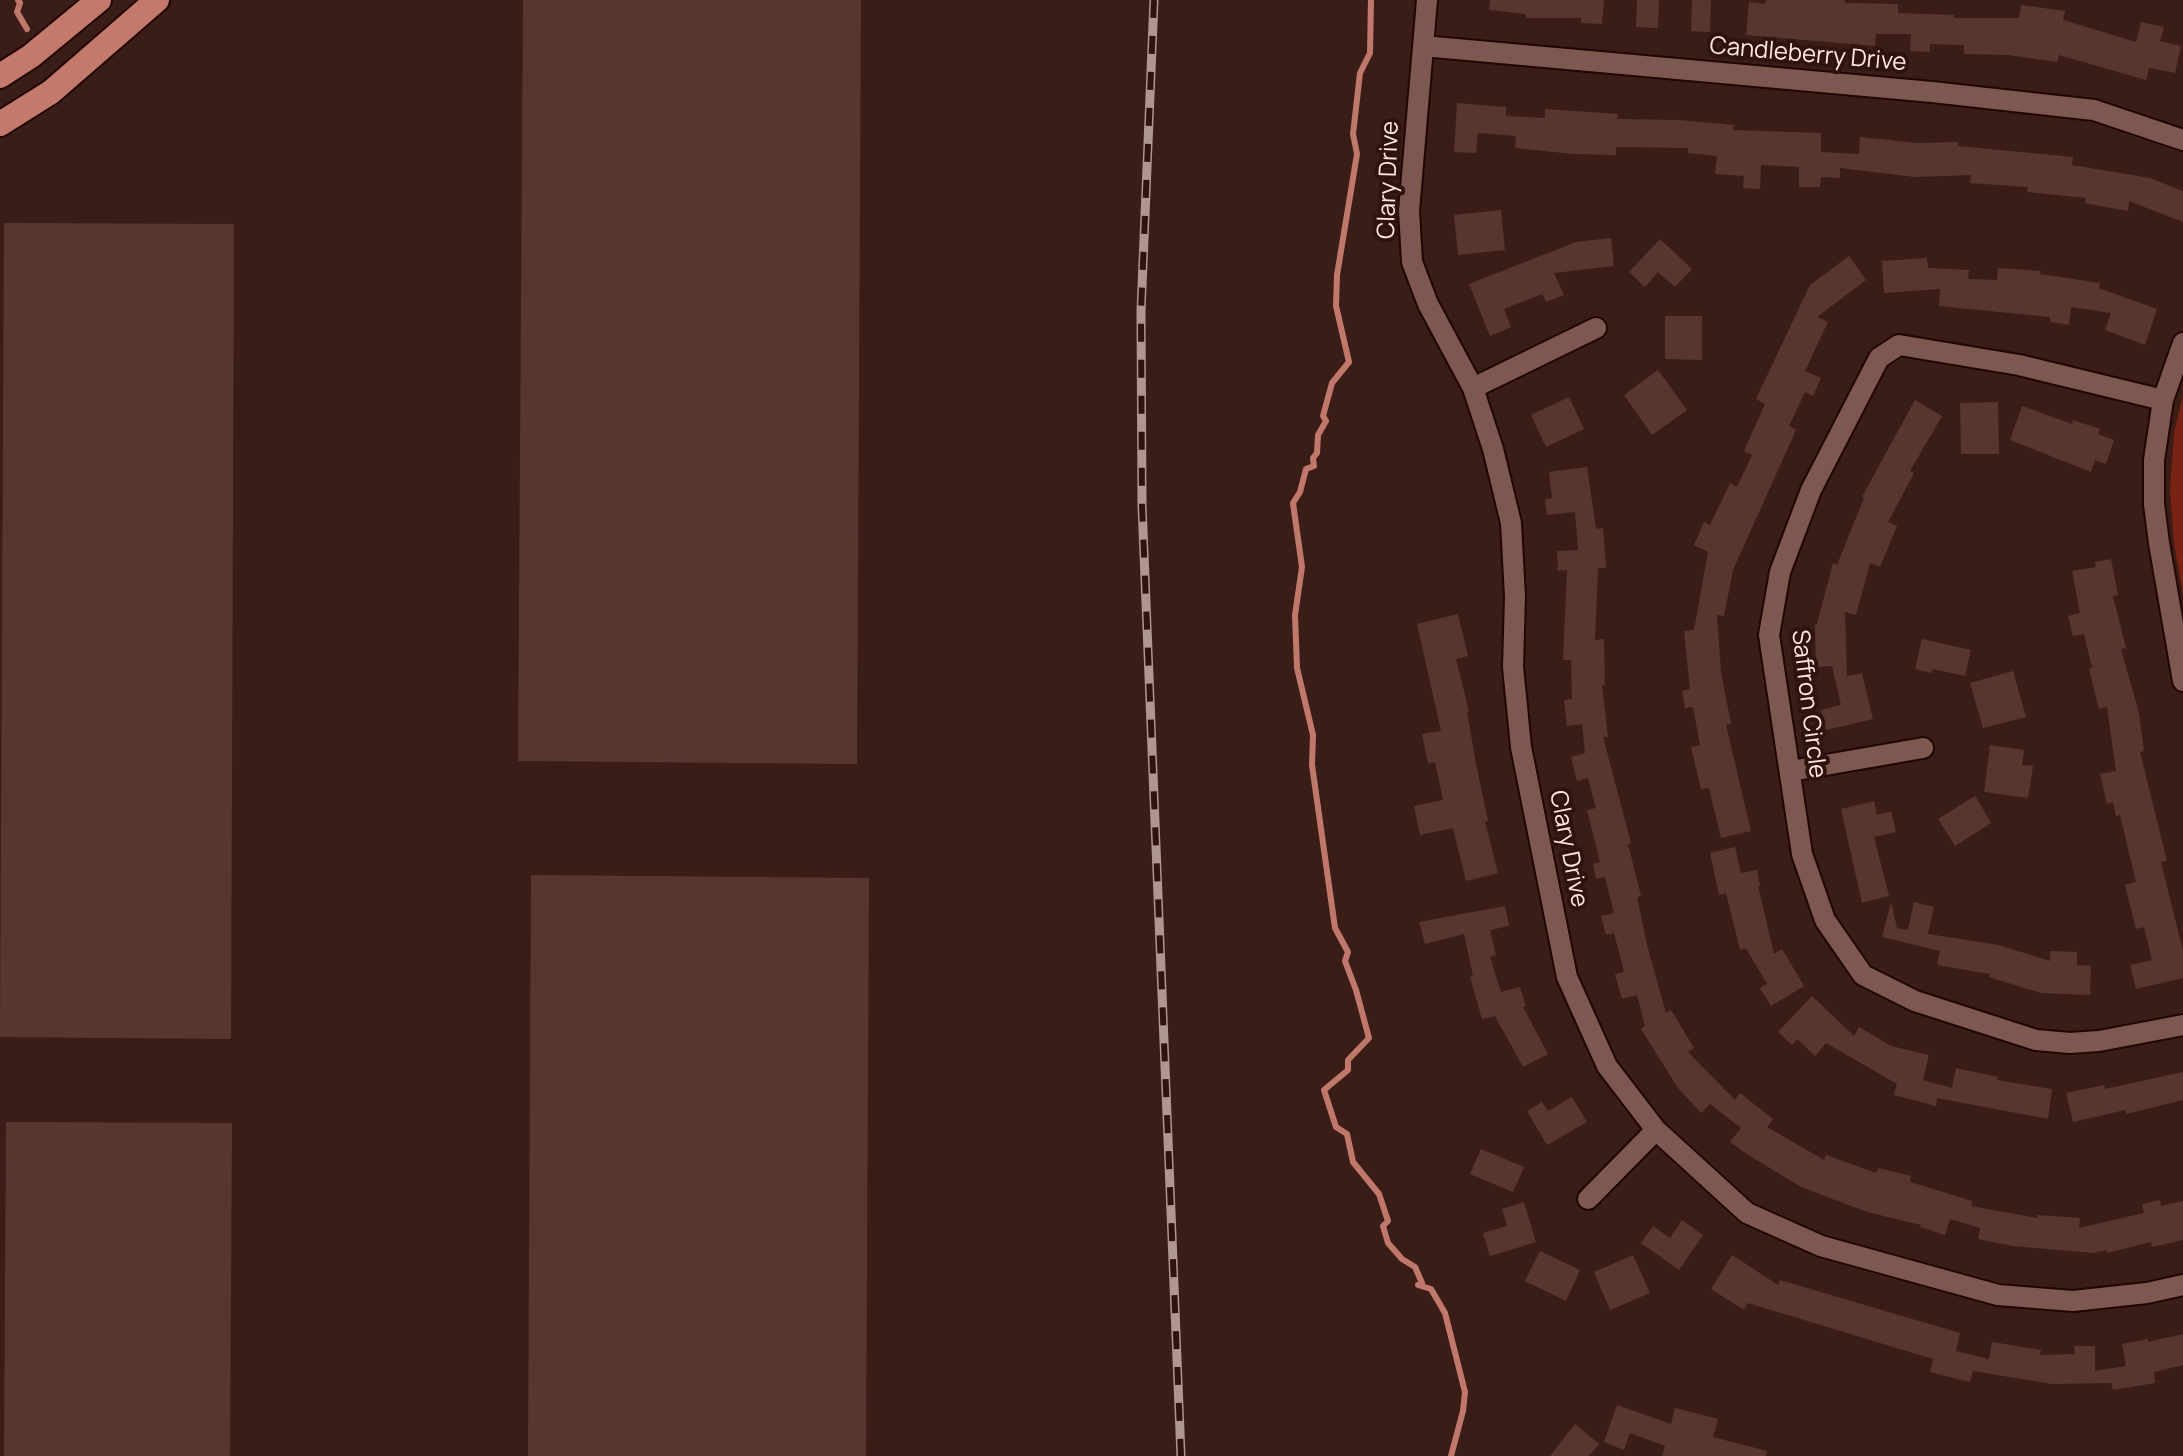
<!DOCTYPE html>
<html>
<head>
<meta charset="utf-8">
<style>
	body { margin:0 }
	canvas { display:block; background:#3b1d17 }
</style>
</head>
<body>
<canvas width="2183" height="1456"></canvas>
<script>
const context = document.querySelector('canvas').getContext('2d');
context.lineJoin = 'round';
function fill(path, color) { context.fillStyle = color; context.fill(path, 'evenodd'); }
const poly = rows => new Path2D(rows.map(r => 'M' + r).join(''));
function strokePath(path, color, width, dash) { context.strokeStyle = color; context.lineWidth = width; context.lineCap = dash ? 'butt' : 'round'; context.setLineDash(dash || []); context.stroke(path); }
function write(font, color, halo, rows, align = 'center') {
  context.font = font + ' Manrope,sans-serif'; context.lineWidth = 8; context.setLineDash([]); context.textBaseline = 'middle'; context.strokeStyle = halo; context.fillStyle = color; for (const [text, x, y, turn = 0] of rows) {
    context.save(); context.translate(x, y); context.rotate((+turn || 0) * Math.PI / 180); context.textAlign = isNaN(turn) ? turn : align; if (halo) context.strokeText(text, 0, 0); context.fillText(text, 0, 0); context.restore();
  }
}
fill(poly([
	[2183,395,2183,594,2174,544,2170,489,2174,433]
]), '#7a2214');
strokePath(poly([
	[18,0,20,3,17,12,27,29],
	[1371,0,1370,53,1360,73,1353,134,1357,154,1337,275,1336,306,1349,362,1332,383,1323,416,1326,421,1318,435,1317,453,1313,458,1314,466,1306,469,1300,492,1293,503,1302,567,1295,615,1297,668,1313,735,1312,765,1335,928,1348,952,1345,961,1356,990,1369,1038,1348,1060,1348,1070,1324,1090,1336,1127,1347,1134,1353,1162,1379,1194,1388,1221,1383,1226,1388,1243,1402,1259,1415,1267,1422,1283,1418,1285,1431,1289,1445,1313,1465,1392,1463,1411,1451,1456]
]), '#c1786c', 6);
fill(poly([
	[523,0,861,0,857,764,518,761],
	[1490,0,1604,0,1602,24,1581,23,1581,18,1526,18,1526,14,1489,10],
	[1637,0,1659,0,1658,28,1636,27],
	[1692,0,1711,0,1710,32,1691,31],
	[1766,0,1845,0,1845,3,1898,4,1898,13,1954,15,1954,18,2019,18,2021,5,2065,11,2063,20,2136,42,2141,22,2164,27,2160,41,2181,46,2175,73,2149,68,2146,80,2059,55,2057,62,2008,55,1964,54,1964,45,1930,44,1930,52,1910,51,1911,34,1876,34,1875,46,1746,35,1749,2,1765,4],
	[1457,103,1506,107,1506,116,1545,118,1545,109,1618,114,1617,119,1679,120,1734,125,1733,130,1821,133,1821,152,1859,154,1860,137,1917,143,1958,142,1958,146,2073,157,2072,165,2150,178,2183,191,2183,222,2129,201,2128,211,2085,203,2086,198,2027,192,2028,187,1970,183,1971,175,1915,177,1840,168,1840,178,1821,177,1820,187,1799,187,1799,167,1761,165,1760,189,1743,188,1744,176,1715,174,1717,156,1688,153,1688,148,1616,147,1616,155,1574,154,1515,148,1516,136,1478,133,1476,153,1454,152],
	[1501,210,1505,250,1458,255,1454,215],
	[4,223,234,224,231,1039,0,1037],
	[1611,238,1614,266,1554,273,1564,295,1546,302,1542,294,1504,309,1511,327,1490,336,1469,284,1576,242],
	[1660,239,1692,269,1675,287,1658,272,1645,287,1629,272],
	[1849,256,1866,280,1817,317,1828,322,1805,371,1821,378,1813,396,1805,392,1789,426,1796,430,1733,570,1724,616,1717,615,1721,672,1731,724,1726,725,1751,831,1721,838,1709,788,1701,789,1691,747,1700,745,1693,707,1685,708,1682,691,1690,689,1684,631,1694,630,1708,552,1694,545,1704,522,1710,525,1730,483,1737,487,1752,455,1744,451,1765,404,1756,399,1810,285],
	[1927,258,1928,268,1969,270,1968,279,1997,280,1998,268,2041,271,2040,274,2100,283,2099,288,2157,309,2145,345,2105,330,2111,313,2071,307,2069,325,2050,322,2050,317,1939,306,1940,289,1884,293,1882,261],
	[1665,316,1702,316,1702,360,1665,359],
	[1658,370,1687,410,1652,435,1624,395],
	[1569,397,1584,429,1546,447,1531,415],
	[1915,400,1942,416,1910,471,1914,473,1888,522,1897,526,1880,567,1870,563,1856,615,1845,612,1847,676,1862,673,1873,719,1826,730,1821,710,1841,705,1832,666,1816,667,1815,624,1817,624,1833,563,1837,565,1864,498,1862,497],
	[1998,402,1999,454,1961,454,1960,403],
	[2022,406,2072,424,2073,420,2100,429,2098,434,2114,440,2106,464,2095,460,2091,472,2010,440],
	[1587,467,1596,529,1603,528,1606,568,1598,568,1595,640,1604,639,1605,685,1602,685,1608,737,1603,737,1631,843,1628,844,1641,896,1637,897,1647,945,1666,1013,1671,1010,1694,1048,1688,1052,1735,1100,1740,1093,1773,1119,1767,1127,1824,1160,1826,1155,1876,1173,1878,1168,1911,1176,1910,1182,1972,1201,1971,1206,2037,1218,2037,1215,2080,1218,2079,1228,2144,1213,2142,1204,2160,1200,2161,1206,2183,1201,2183,1240,2152,1247,2151,1242,2107,1253,2107,1250,2093,1253,2013,1246,1978,1239,1980,1228,1950,1219,1945,1235,1920,1227,1921,1225,1867,1212,1801,1187,1747,1154,1730,1142,1741,1128,1710,1104,1701,1113,1678,1088,1641,1029,1645,1026,1637,995,1622,999,1615,974,1624,972,1614,933,1606,935,1601,916,1614,913,1605,877,1596,879,1593,864,1600,862,1587,810,1596,808,1588,778,1577,781,1571,757,1585,753,1582,724,1567,726,1564,700,1572,699,1571,660,1563,660,1567,570,1558,571,1557,551,1578,550,1575,512,1547,515,1545,499,1552,498,1549,472],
	[2111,559,2118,595,2113,596,2126,648,2121,649,2139,713,2144,751,2140,752,2167,861,2161,862,2183,951,2183,978,2136,989,2130,965,2152,960,2144,927,2136,929,2125,885,2136,882,2120,815,2116,816,2113,802,2107,804,2100,774,2116,771,2107,707,2099,709,2089,669,2092,668,2084,634,2073,636,2068,616,2080,613,2072,571,2096,567,2095,562],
	[1458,614,1468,656,1456,659,1469,711,1467,712,1476,764,1488,821,1485,821,1498,873,1466,881,1453,828,1420,835,1414,806,1443,800,1435,762,1428,763,1422,734,1441,731,1417,624],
	[1922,639,1971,650,1965,676,1933,669,1932,673,1915,669],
	[2013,671,2026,717,1983,728,1970,683],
	[1990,745,2024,750,2022,765,2033,766,2028,798,1984,792],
	[1975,796,1991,823,1955,846,1938,819],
	[1874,801,1877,815,1891,811,1896,832,1874,837,1889,896,1862,903,1841,809],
	[1735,847,1741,873,1757,870,1760,886,1758,886,1774,954,1782,949,1804,986,1771,1006,1760,988,1767,984,1746,948,1740,950,1726,893,1719,895,1710,853],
	[531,875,869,878,866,1456,528,1456],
	[1891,902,1897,928,1908,930,1914,902,1934,907,1928,934,1999,945,2050,961,2050,951,2077,952,2077,965,2091,966,2090,995,2041,993,1989,977,1990,974,1937,965,1940,951,1882,937],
	[1505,906,1509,926,1490,930,1496,955,1490,957,1501,992,1520,987,1526,1006,1523,1007,1548,1054,1523,1067,1495,1016,1482,1019,1470,977,1473,976,1464,934,1425,944,1419,922],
	[1812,996,1854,1036,1859,1027,1891,1046,1929,1055,1923,1080,1952,1088,1956,1068,1998,1077,1997,1080,2052,1089,2048,1119,1937,1098,1936,1106,1894,1095,1897,1084,1826,1043,1815,1056,1797,1039,1792,1045,1778,1032],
	[2183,1072,2183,1100,2126,1114,2125,1110,2073,1122,2066,1093,2104,1085,2105,1089],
	[1572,1097,1587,1122,1547,1145,1527,1111,1542,1102,1548,1111],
	[6,1122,232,1123,230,1456,4,1456],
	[1481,1149,1524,1167,1513,1192,1470,1174],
	[1524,1202,1536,1242,1490,1256,1483,1233,1507,1226,1502,1209],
	[1682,1220,1703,1235,1679,1270,1641,1243,1653,1226,1670,1238],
	[1540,1251,1580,1270,1566,1301,1525,1281],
	[1633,1255,1650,1293,1610,1310,1594,1272],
	[1732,1255,1778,1285,1780,1280,1960,1333,1956,1351,1989,1359,1992,1342,2041,1350,2040,1355,2075,1354,2074,1346,2095,1346,2095,1371,2126,1366,2122,1344,2148,1339,2148,1342,2183,1334,2183,1365,2154,1372,2155,1383,2113,1390,2111,1383,2052,1384,1973,1371,1970,1382,1930,1372,1933,1359,1748,1303,1744,1310,1711,1289],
	[1617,1405,1671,1424,1675,1408,1718,1419,1713,1437,1767,1451,1766,1456,1662,1456,1665,1446,1630,1433,1624,1450,1604,1442],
	[1575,1424,1599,1444,1589,1456,1550,1456]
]), '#57362f');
const minor = poly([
	[1427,0,1409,211,1412,262,1428,304,1473,388,1493,449,1511,523,1515,597,1513,667,1521,747,1567,977,1607,1066,1656,1130,1747,1213,1821,1246,1998,1295,2073,1301,2147,1293,2183,1285],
	[1423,46,1932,92,2094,110,2183,140],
	[2183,343,2163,400,2154,460,2154,504,2159,543,2183,681],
	[1473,388,1596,328],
	[2163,400,2019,365,1899,345,1879,358,1811,490,1780,572,1769,635,1802,854,1825,920,1863,975,1915,1001,2036,1040,2070,1043,2099,1041,2183,1025],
	[1791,771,1923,748],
	[1588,1199,1656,1130]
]);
const major = poly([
	[0,76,31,56,99,0],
	[0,124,51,92,157,0]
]);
strokePath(minor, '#210603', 24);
strokePath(major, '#210603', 28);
strokePath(minor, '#7c5851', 20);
strokePath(major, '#c37a6c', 24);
const rail = poly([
	[1154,0,1141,311,1142,505,1181,1456]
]);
strokePath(rail, '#af9691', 9);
strokePath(rail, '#31130e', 6, [18]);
write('24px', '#fee8e4', '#31130e', [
	["Candleberry Drive",1808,55,5],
	["Clary Drive",1389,180,-88],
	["Saffron Circle",1808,704,83],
	["Clary Drive",1568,849,79]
]);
</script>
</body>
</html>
